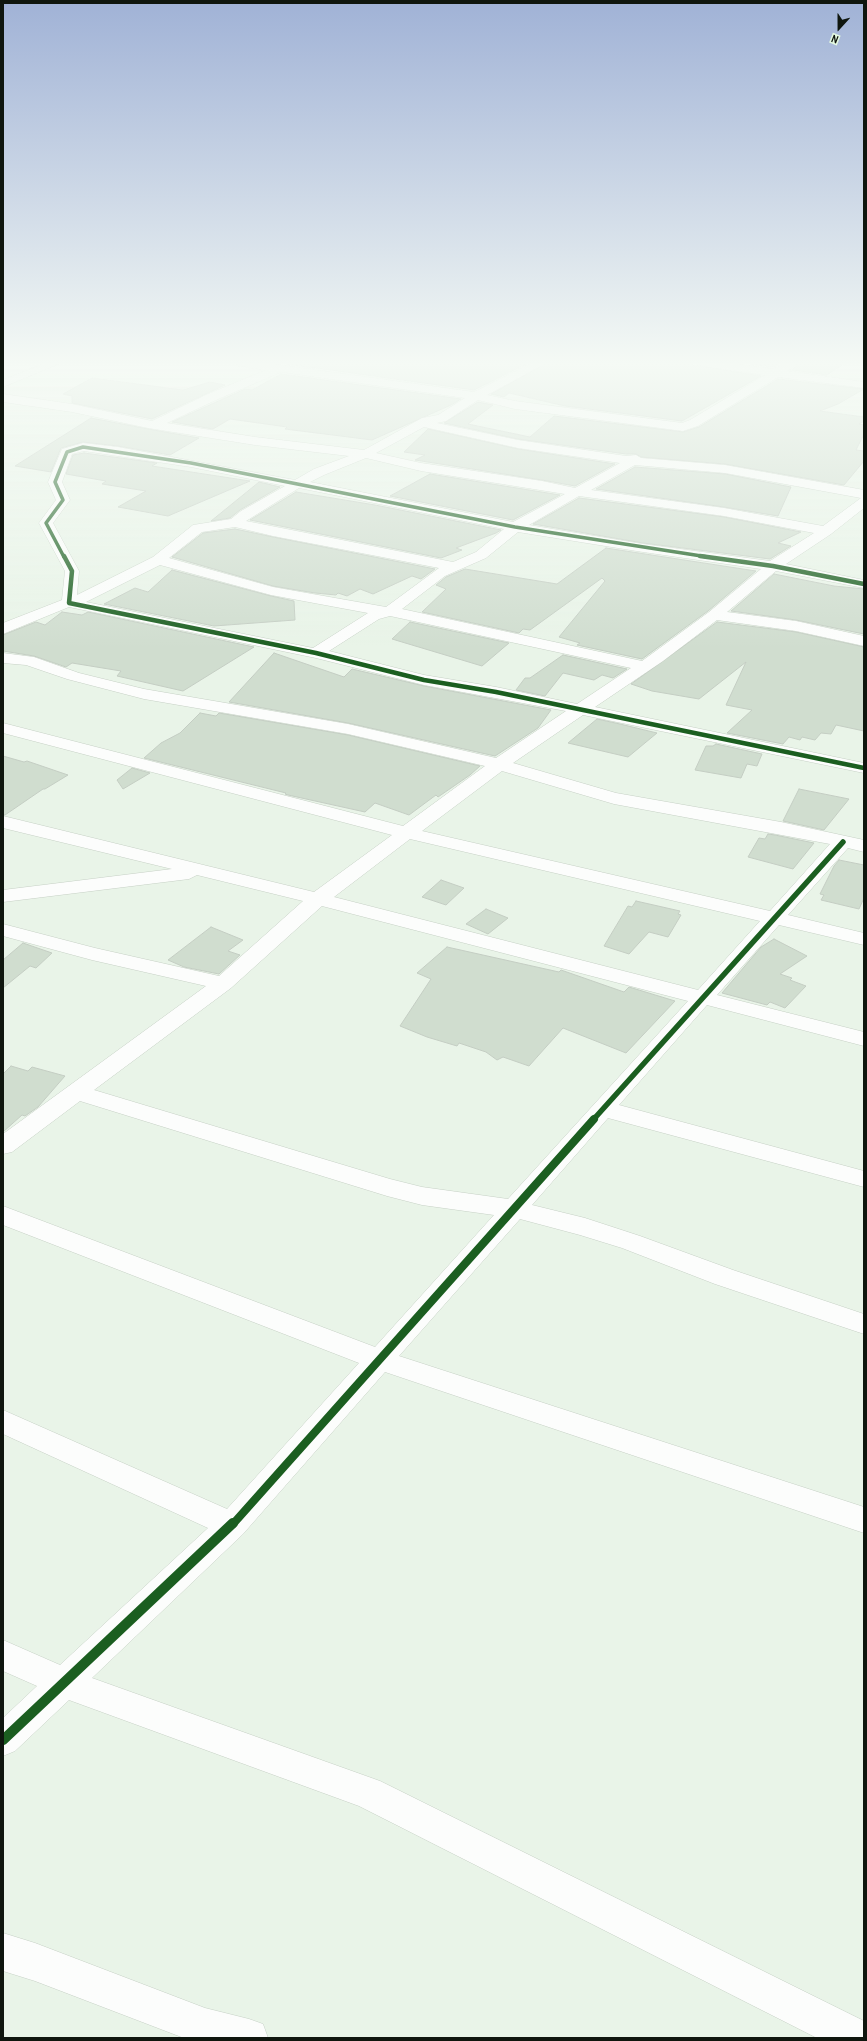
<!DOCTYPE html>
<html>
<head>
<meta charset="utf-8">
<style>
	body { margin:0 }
	#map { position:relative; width:867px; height:2041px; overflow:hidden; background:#e9f4e8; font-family:"Archivo Narrow",sans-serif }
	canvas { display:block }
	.frame { position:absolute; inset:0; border:4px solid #0f160e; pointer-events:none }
	.north { position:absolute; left:819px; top:8px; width:40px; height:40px; -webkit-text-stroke:3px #e4fae2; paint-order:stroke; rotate:201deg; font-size:11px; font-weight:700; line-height:16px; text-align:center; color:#0f160e }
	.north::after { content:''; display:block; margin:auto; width:14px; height:18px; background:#0f160e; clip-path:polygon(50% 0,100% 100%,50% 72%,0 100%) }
</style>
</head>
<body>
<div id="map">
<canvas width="867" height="2041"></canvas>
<div class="frame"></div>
<div class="north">N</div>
</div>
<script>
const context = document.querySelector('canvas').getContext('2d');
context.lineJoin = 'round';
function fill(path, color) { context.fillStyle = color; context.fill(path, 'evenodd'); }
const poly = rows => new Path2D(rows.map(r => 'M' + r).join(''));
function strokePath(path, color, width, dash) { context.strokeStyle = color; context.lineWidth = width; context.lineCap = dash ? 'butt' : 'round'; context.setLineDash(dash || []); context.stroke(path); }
const building = poly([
	[280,363,528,363,474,390,280,363],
	[547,363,681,363,761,376,682,421,565,406,509,393,504,397,491,394,547,363],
	[743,363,781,363,774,367,743,363],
	[799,363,845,363,827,375,792,370,799,363],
	[281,374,461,399,451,405,372,440,285,429,287,427,230,419,213,429,172,422,245,389,252,390,281,374],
	[92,378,183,390,210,382,225,385,152,419,72,403,72,396,63,394,92,378],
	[778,379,864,389,838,404,820,411,864,417,864,421,859,424,864,425,864,434,856,450,864,451,864,461,844,485,725,464,641,457,636,454,626,454,518,439,444,423,478,402,493,405,468,424,530,437,554,416,683,432,699,427,778,379],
	[91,418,148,429,199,438,170,455,118,446,83,442,61,448,51,472,15,466,91,418],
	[428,429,518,449,615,464,575,486,542,480,415,460,425,455,404,452,428,429],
	[84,453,157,463,152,466,250,481,168,516,118,507,146,491,102,484,106,481,66,474,73,455,84,453],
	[635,467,725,474,791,487,778,516,724,507,596,489,635,467],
	[430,474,560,495,513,520,390,496,430,474],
	[259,482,280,487,240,510,230,518,211,521,259,482],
	[296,492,375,505,501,530,496,533,456,548,462,550,441,558,250,520,296,492],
	[579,498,724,517,801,532,778,543,791,546,770,559,643,543,533,524,579,498],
	[235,529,273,537,435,569,421,579,412,576,373,594,360,589,347,596,338,593,336,595,315,593,273,586,172,557,203,533,235,529],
	[606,548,756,571,708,611,642,659,577,645,580,643,559,637,605,581,602,578,530,630,523,629,519,633,422,612,446,589,436,585,446,577,465,569,557,584,606,548],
	[172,570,271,596,294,601,295,620,214,626,104,604,135,588,148,592,172,570],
	[774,574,834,586,864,589,864,634,796,620,731,611,774,574],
	[62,612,82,615,88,612,254,647,183,691,117,676,121,671,72,663,66,667,34,656,3,651,3,635,36,622,45,625,62,612],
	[410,622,509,643,482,666,392,639,410,622],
	[717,622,796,632,864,647,864,731,836,725,831,734,821,733,815,740,802,737,800,740,789,737,783,744,727,733,752,710,726,705,746,662,699,699,652,691,631,684,717,622],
	[274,653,344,677,352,669,424,686,551,710,538,728,495,756,348,723,229,702,274,653],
	[563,655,627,669,613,678,602,675,594,680,563,673,545,696,516,690,525,678,530,678,563,655],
	[200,713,216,716,219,713,348,735,480,766,470,775,438,797,436,795,409,815,375,803,365,812,288,795,285,794,286,793,144,758,161,743,180,733,200,713],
	[597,719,620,724,657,733,628,757,568,743,597,719],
	[716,744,762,754,757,766,747,764,741,778,695,770,706,746,713,746,716,744],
	[3,756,24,762,27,761,68,775,45,789,43,789,5,815,3,815,3,756],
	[132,768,150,773,123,789,117,780,132,768],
	[799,789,849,799,824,830,783,821,799,789],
	[768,834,775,835,814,843,793,869,748,857,759,838,765,839,768,834],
	[839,860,864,865,864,898,859,909,821,900,824,895,820,894,834,866,839,860],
	[441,880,464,888,446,905,422,897,441,880],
	[636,901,680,911,678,914,681,915,668,937,649,932,629,954,604,946,628,906,632,907,636,901],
	[486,909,508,918,488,934,466,924,486,909],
	[211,927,243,940,228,951,240,955,219,974,184,967,168,960,211,927],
	[774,939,807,956,780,974,792,978,790,980,806,986,785,1008,770,1002,767,1005,722,993,761,947,774,939],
	[23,943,52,953,36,968,30,966,3,988,3,960,23,943],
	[447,947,559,972,561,970,624,992,629,987,675,1001,626,1053,563,1028,529,1066,503,1057,497,1060,486,1052,459,1043,457,1046,427,1037,400,1026,431,979,417,973,447,947],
	[11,1066,28,1071,32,1067,65,1076,38,1107,25,1116,22,1115,3,1132,3,1074,11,1066]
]);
fill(building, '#d0ddcf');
strokePath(building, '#c4cdc3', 1);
const minor = poly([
	[45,363,61,363,3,387,3,380,45,363],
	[234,363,266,363,474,392,532,363,546,363,487,395,515,401,682,423,690,420,765,375,702,366,697,363,729,363,774,369,785,363,798,363,788,371,864,382,864,388,778,377,698,426,683,431,515,409,478,400,446,421,437,423,518,440,626,456,636,455,641,458,725,465,864,490,864,508,831,534,786,564,864,580,864,588,776,571,727,612,796,621,864,636,864,646,796,631,717,620,663,661,595,707,864,763,864,773,583,715,513,763,616,793,781,822,864,840,864,852,848,848,788,915,864,933,864,945,779,925,717,995,864,1032,864,1046,707,1005,619,1105,864,1171,864,1187,608,1118,532,1205,585,1218,640,1236,733,1270,864,1314,864,1334,715,1284,622,1248,580,1235,520,1219,399,1356,864,1507,864,1533,385,1372,243,1534,92,1678,380,1781,864,2021,864,2038,817,2038,359,1806,69,1700,15,1751,3,1756,3,1718,37,1686,3,1671,3,1640,60,1665,208,1528,3,1434,3,1410,227,1509,359,1363,3,1225,3,1206,375,1347,494,1215,422,1205,387,1196,80,1101,12,1152,3,1154,3,1134,206,986,92,960,3,936,3,924,95,948,219,976,303,901,197,875,189,879,3,902,3,890,172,869,3,828,3,816,314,892,392,835,3,733,3,723,403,826,485,766,348,734,144,699,67,679,26,665,3,663,3,653,34,657,79,673,144,689,348,724,496,758,566,711,424,685,316,658,69,607,3,634,3,623,62,600,65,571,39,523,56,500,48,482,62,449,83,443,118,447,295,480,314,469,349,456,255,445,148,428,72,412,3,402,3,394,72,404,152,421,208,394,266,370,239,366,234,363],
	[281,372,465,398,438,415,422,418,364,450,255,437,167,423,216,400,281,372],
	[424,427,518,448,620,463,575,488,542,481,421,463,376,453,424,427],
	[84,451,191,467,285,486,241,511,231,519,193,525,153,557,77,595,79,571,53,523,70,500,62,482,72,454,84,451],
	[366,458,421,471,565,494,513,522,310,482,324,475,366,458],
	[635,465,725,473,861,498,823,526,724,508,591,490,635,465],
	[299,488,504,529,476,552,453,562,246,521,299,488],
	[579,496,724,516,814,533,770,561,643,544,529,525,579,496],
	[235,527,273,536,439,568,386,607,273,587,169,558,202,532,235,527],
	[518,532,643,552,761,569,709,612,642,661,402,609,445,576,486,558,518,532],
	[160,565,271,595,368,613,313,648,86,602,160,565],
	[390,616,404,619,631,668,577,704,496,687,424,675,329,651,379,619,390,616],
	[502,771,614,804,830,844,770,911,422,831,502,771],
	[410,839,760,921,698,990,334,897,410,839],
	[322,906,688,1001,508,1199,422,1187,390,1179,94,1090,231,988,322,906],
	[3,1933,35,1943,205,2008,249,2019,263,2024,268,2038,184,2038,35,1981,3,1971,3,1933]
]);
strokePath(minor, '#c6d0c5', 1);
fill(minor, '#fcfdfc');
strokePath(poly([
	[64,557,46,523,63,500,55,482,67,452,83,447,191,463,515,527,708,557]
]), '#1b5e20', 3.5);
strokePath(poly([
	[64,556,72,571,69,603,316,653,424,680,496,692,864,768],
	[700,556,773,566,864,584]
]), '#1b5e20', 4.5);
strokePath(poly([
	[593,1120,843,842]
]), '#1b5e20', 5.5);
strokePath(poly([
	[233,1524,594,1119]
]), '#1b5e20', 8);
strokePath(poly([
	[3,1740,233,1523]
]), '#1b5e20', 10);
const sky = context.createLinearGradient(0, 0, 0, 649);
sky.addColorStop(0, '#a0b2d6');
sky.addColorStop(0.56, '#f5faf5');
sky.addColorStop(1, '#f5faf500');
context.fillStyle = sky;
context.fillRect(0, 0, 867, 649);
</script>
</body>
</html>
